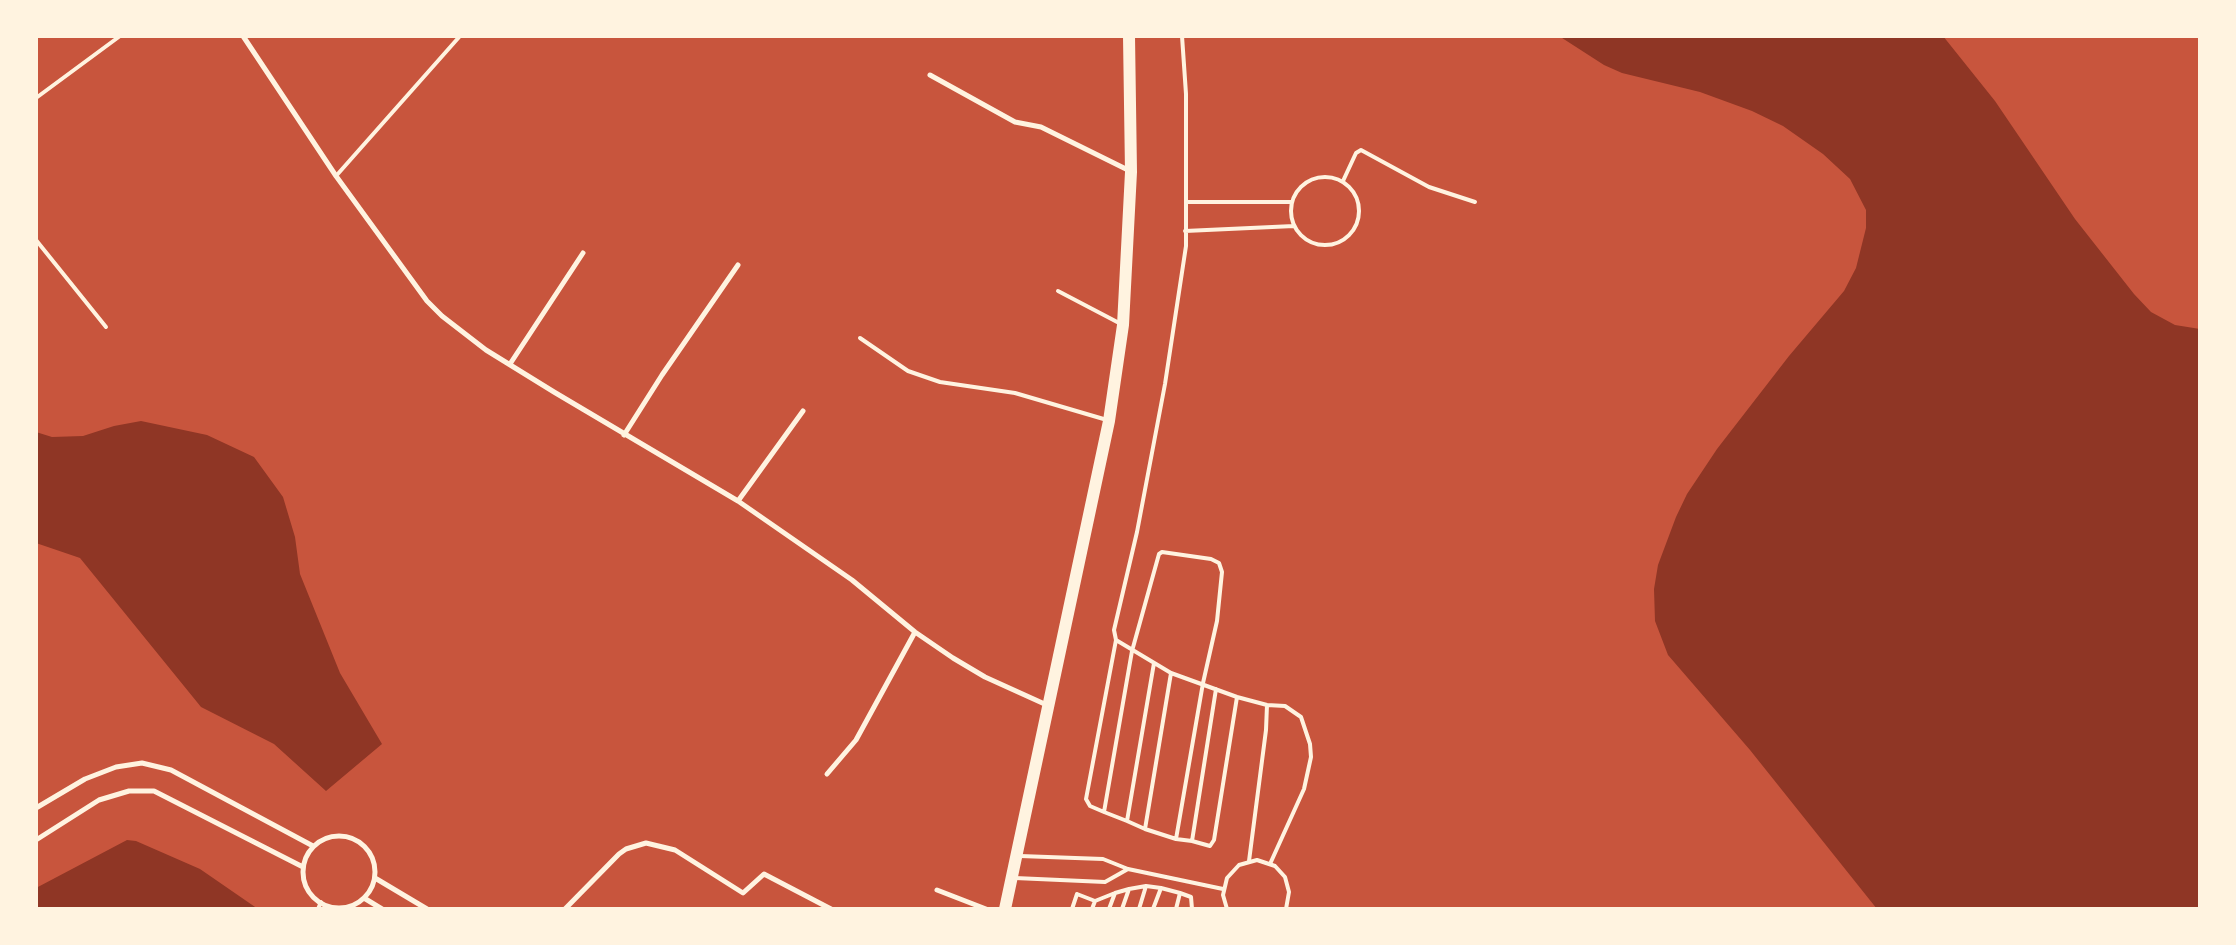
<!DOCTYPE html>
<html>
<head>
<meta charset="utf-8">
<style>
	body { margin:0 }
	#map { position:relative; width:2236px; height:945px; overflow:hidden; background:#c8553d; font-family:Ubuntu,sans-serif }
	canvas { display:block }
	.frame { position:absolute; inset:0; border:38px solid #fff3e0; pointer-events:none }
</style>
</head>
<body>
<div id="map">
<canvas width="2236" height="945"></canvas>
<div class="frame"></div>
</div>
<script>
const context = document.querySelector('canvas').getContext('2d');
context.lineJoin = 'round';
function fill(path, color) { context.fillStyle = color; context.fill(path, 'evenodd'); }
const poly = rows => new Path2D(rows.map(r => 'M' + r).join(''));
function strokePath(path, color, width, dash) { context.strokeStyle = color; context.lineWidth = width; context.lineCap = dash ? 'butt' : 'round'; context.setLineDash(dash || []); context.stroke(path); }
fill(poly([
	[1559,36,1943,36,1995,101,2075,219,2134,294,2151,312,2175,325,2200,329,2200,909,1877,909,1750,750,1668,655,1655,621,1654,589,1658,565,1676,517,1687,494,1717,449,1789,356,1844,291,1856,268,1866,228,1866,210,1850,179,1823,154,1783,126,1752,111,1700,92,1622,73,1604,65],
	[141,421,207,435,254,457,283,497,295,537,300,574,340,673,382,744,326,791,274,744,201,707,80,558,36,543,36,432,52,437,83,436,114,426],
	[127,840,136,841,200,869,258,909,36,909,36,888]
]), '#8f3625');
strokePath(poly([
	[36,98,120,36],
	[336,176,460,36],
	'1291 211a34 34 0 1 1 68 0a34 34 0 1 1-68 0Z',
	[1343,181,1356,153,1361,150,1429,187,1475,202],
	[1186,202,1292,202],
	[1185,231,1294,226],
	[36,240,106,327],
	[1058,291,1121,324],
	[860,338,908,371,940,382,1015,393,1107,420],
	[1116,640,1171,673,1237,697,1267,705,1285,706,1301,717,1310,744,1311,757,1304,789,1270,864],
	[1104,812,1127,821,1154,663],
	[1127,821,1145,829,1171,673],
	[1145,829,1176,839,1203,683,1217,621,1222,572,1219,563,1211,559,1162,552,1159,554,1132,651,1104,812,1090,806,1086,799,1116,640,1114,630,1137,532,1165,384,1186,246,1186,94,1182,36],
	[1176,839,1192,841,1216,689],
	[1192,841,1210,846,1214,840,1237,697],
	[1020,856,1103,859,1128,869,1223,889],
	[1249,861,1266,730,1267,705],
	[1015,878,1105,882,1128,869],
	[1161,888,1180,893],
	[1129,889,1146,886],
	[1095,901,1115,893],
	[318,909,321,902],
	[1072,909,1077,894,1095,901,1092,909],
	[1109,909,1115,893,1129,889,1122,909],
	[1139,909,1146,886,1161,888,1153,909],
	[1176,909,1180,893,1191,897,1192,909],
	[1227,909,1223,895,1227,878,1239,865,1257,860,1275,866,1285,877,1289,892,1286,909]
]), '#fff3e0', 4);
strokePath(poly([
	[243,36,336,176,427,301,442,316,486,350,554,392,738,501,852,580,915,632,953,658,985,677,1049,706],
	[930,75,1015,122,1041,127,1130,171],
	[510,364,583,253],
	[624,435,662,375,738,265],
	[738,501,803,411],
	[827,774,856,740,915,632],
	[36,808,85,779,116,767,142,763,171,770,313,846],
	'303 872a36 36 0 1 1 72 0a36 36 0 1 1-72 0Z',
	[36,840,99,800,129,791,154,791,303,867],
	[375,878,427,909],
	[937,890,986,909],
	[364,898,382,909],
	[565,909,619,854,626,849,646,843,675,850,743,893,764,874,831,909]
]), '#fff3e0', 5);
strokePath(poly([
	[1005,909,1109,421,1123,325,1131,172,1129,36]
]), '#fff3e0', 12);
</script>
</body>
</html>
